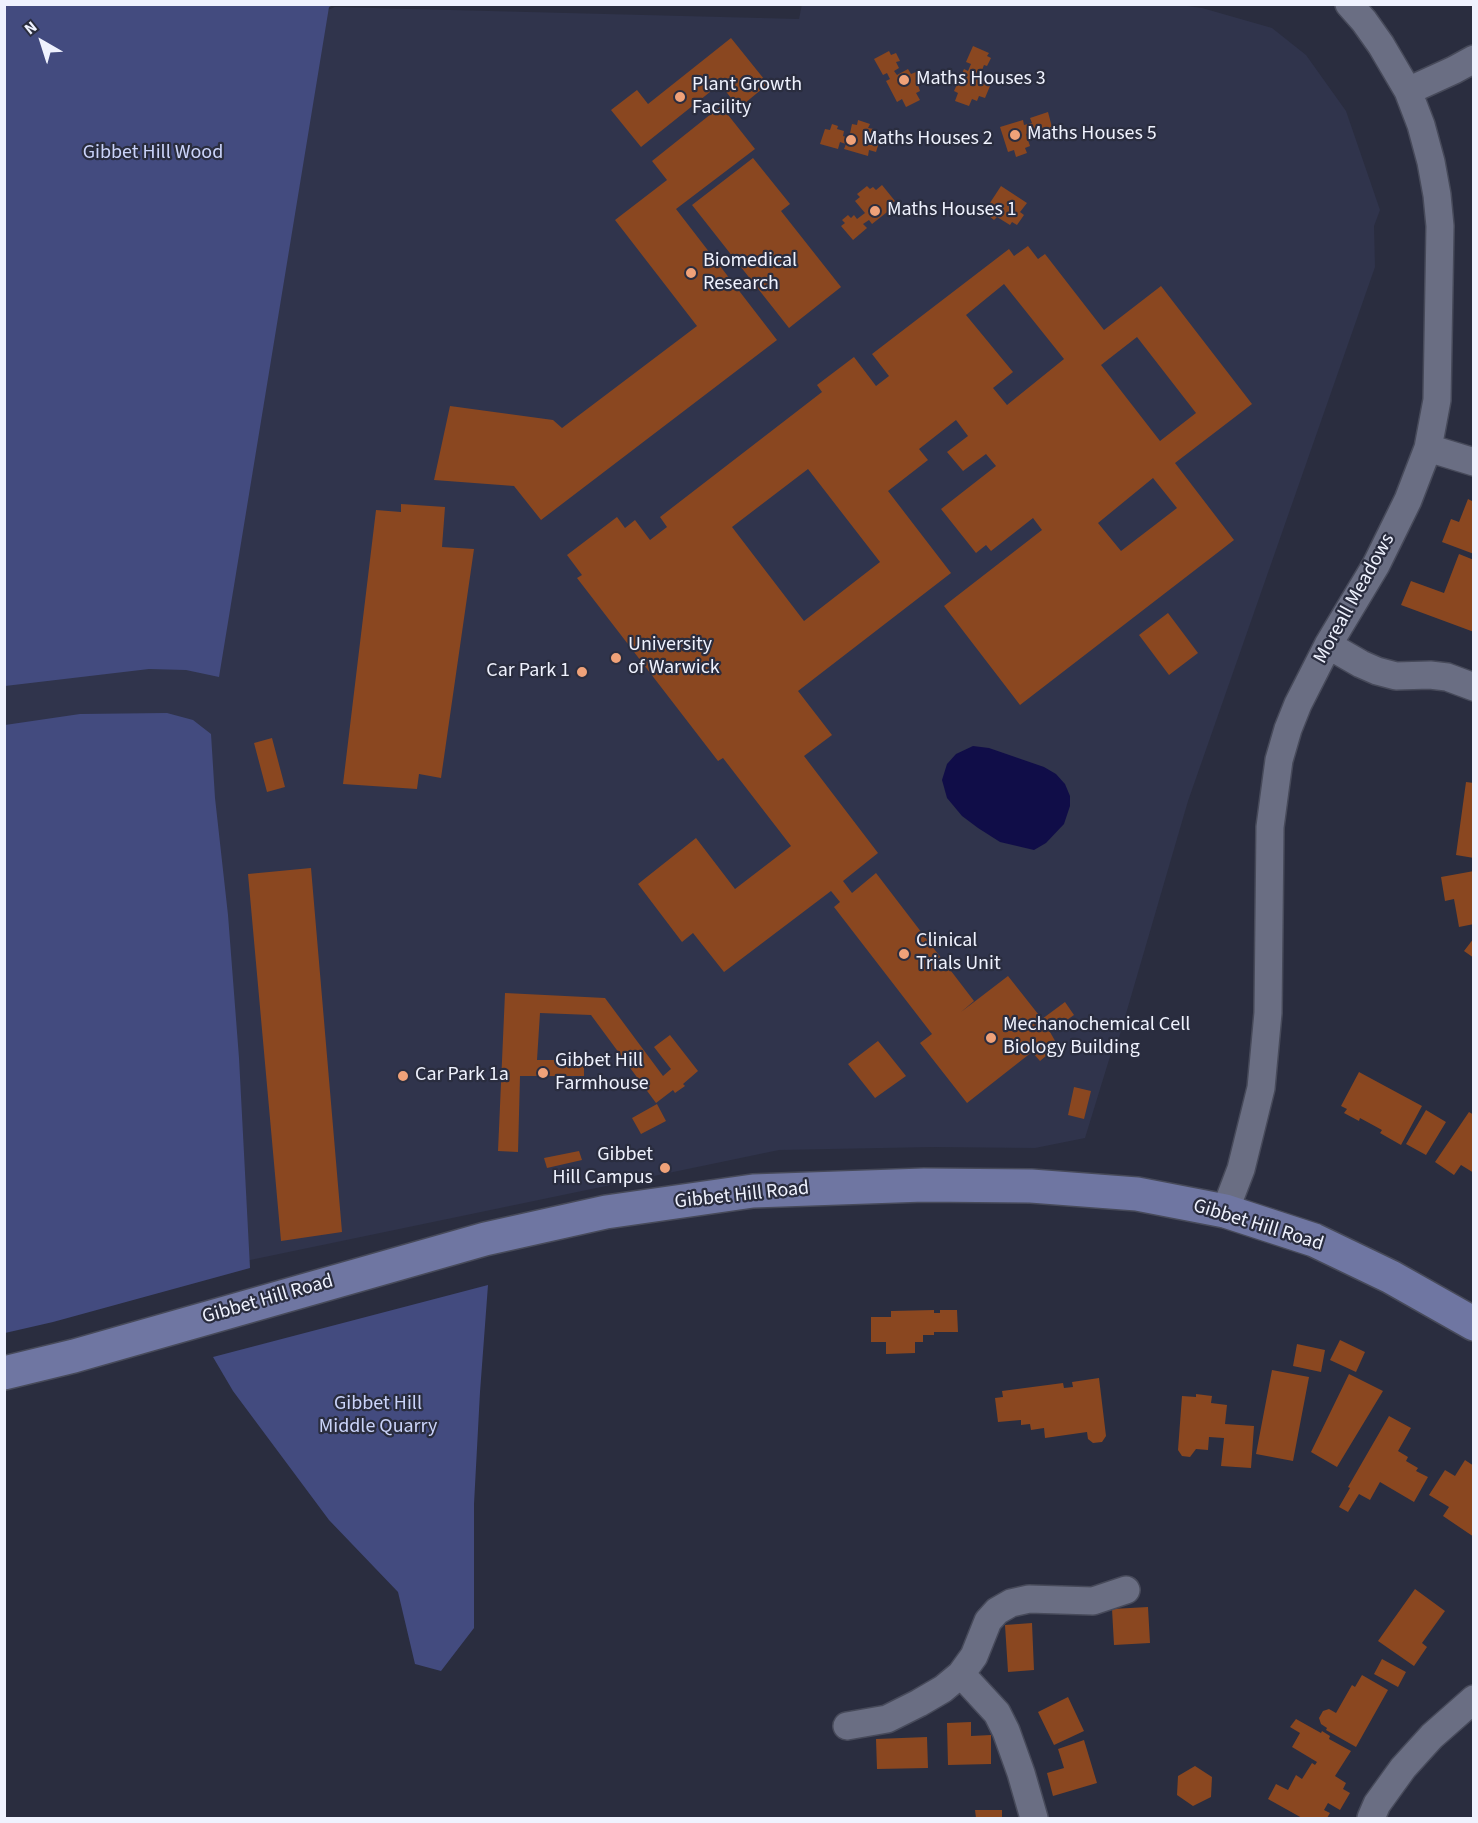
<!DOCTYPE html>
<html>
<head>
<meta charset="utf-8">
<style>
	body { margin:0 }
	#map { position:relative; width:1478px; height:1823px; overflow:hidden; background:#2a2d3f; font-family:"Source Sans 3",sans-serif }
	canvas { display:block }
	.frame { position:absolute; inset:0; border:6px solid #eff2fe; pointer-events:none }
	.north { position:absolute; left:12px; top:12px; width:60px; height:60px; -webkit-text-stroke:4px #2a2d3f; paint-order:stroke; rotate:321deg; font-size:16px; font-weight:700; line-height:24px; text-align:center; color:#eff2fe }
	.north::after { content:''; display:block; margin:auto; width:21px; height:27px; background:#eff2fe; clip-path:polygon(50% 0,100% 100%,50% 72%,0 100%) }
</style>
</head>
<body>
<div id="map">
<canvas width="1478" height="1823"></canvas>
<div class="frame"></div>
<div class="north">N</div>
</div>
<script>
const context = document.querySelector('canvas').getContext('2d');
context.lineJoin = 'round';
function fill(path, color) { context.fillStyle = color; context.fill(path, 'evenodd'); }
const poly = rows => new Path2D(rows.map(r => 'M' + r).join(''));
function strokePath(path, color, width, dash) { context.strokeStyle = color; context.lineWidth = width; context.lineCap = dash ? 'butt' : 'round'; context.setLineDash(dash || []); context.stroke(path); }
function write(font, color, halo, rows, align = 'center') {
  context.font = font + ' "Source Sans 3",sans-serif'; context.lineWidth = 4.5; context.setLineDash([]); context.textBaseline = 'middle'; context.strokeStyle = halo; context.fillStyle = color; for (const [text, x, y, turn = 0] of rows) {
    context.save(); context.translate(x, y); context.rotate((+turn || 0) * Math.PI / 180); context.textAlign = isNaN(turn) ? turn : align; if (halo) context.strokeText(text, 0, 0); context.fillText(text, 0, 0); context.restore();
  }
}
fill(poly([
	[802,4,1180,5,1202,8,1272,28,1306,55,1346,111,1380,210,1374,226,1375,267,1188,801,1116,1048,1112,1050,1085,1138,1035,1148,933,1147,779,1150,5,1311,5,139,335,7,799,19]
]), '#30344c');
fill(poly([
	[4,5,333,5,329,7,219,677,186,670,149,669,5,686],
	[167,713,193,720,211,734,215,798,228,915,239,1058,250,1268,53,1322,5,1333,5,725,80,714],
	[488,1285,480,1392,474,1504,474,1628,441,1671,415,1664,398,1592,329,1520,233,1391,213,1357]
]), '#434b7f');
fill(poly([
	[973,746,989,748,1044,767,1056,774,1065,784,1070,796,1070,806,1064,824,1046,843,1034,850,1000,842,978,828,962,816,947,798,942,780,947,764,956,754]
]), '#100d48');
fill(poly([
	[731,38,768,84,739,108,720,84,641,147,611,110,637,90,648,104],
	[973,46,989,53,987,56,991,58,987,66,984,65,982,70,978,69,976,74,988,78,986,84,990,86,985,98,979,96,977,101,972,99,969,106,955,101,958,93,954,91,964,69,968,71,971,64,966,62],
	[889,51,891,55,896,53,900,61,896,62,899,68,894,71,897,75,908,69,911,74,916,72,921,83,918,85,920,91,916,93,920,100,906,107,902,99,897,102,886,81,890,79,887,73,883,75,874,59],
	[721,106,755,149,676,209,777,340,541,520,514,486,434,480,450,406,553,420,562,428,697,326,615,220,667,180,652,161],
	[1048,112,1053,131,1048,132,1049,136,1043,138,1041,134,1035,136,1033,132,1026,134,1030,146,1025,148,1027,153,1016,157,1014,150,1008,152,1000,127,1023,120,1024,125,1032,123,1030,118],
	[858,120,870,124,868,128,874,129,873,134,881,136,876,152,869,150,868,156,844,149,846,144,840,142,838,149,820,144,825,129,830,130,832,124,838,126,837,129,844,131,843,136,849,138,852,124,857,125],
	[753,158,790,204,781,211,841,287,789,328,692,205],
	[882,185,895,201,888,206,891,209,872,224,869,220,863,224,867,228,853,240,841,226,845,223,842,220,848,215,851,218,854,215,857,219,865,213,855,201,860,197,857,194,867,186,870,189,873,187,876,190],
	[1001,186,1027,203,1020,212,1024,215,1017,225,1012,222,1010,225,997,217,994,220,989,216,991,213,986,209],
	[1028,246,1038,259,1045,254,1104,330,1161,286,1252,404,1175,463,1234,540,1020,705,944,606,1042,530,1033,518,991,551,986,545,976,553,941,509,996,466,986,454,963,471,947,452,968,436,956,420,919,449,928,460,888,491,951,573,798,691,832,735,804,756,878,853,843,881,852,893,876,873,974,1001,961,1012,1008,976,1042,1019,1065,1002,1074,1015,1050,1032,1058,1046,1040,1061,1032,1052,967,1103,920,1043,932,1034,834,907,840,902,831,891,724,972,693,933,682,942,638,884,696,838,735,889,791,846,723,758,718,761,577,578,582,575,567,555,617,517,625,528,635,520,650,540,667,527,660,517,822,392,817,385,854,357,876,386,889,376,872,354,1009,249,1014,256],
	[1004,284,1064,359,1007,405,993,388,1013,372,966,315],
	[1137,337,1196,413,1160,441,1101,365],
	[808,469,880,562,804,621,732,527],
	[1153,478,1177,508,1121,551,1098,523],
	[1468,499,1474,502,1474,554,1442,542,1451,519,1459,522],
	[401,504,445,507,442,547,474,549,441,778,419,774,417,789,343,784,376,510,401,512],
	[1459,554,1474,560,1474,632,1401,605,1411,581,1444,593],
	[1168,613,1198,653,1169,675,1139,635],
	[272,738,285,787,267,792,254,743],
	[1466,782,1474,783,1474,858,1456,855],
	[311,868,342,1232,281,1241,248,874],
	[1474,871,1474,924,1459,927,1454,899,1445,901,1441,877],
	[1474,938,1474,958,1464,951],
	[505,993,605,998,663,1076,671,1069,654,1047,670,1035,698,1071,683,1084,685,1086,675,1093,673,1090,656,1103,591,1015,540,1013,537,1060,584,1060,584,1076,520,1076,518,1152,498,1151],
	[878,1041,906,1076,875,1098,848,1064],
	[1359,1072,1422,1106,1401,1145,1380,1133,1382,1130,1360,1118,1359,1121,1344,1113,1347,1109,1341,1106],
	[1074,1087,1091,1091,1084,1119,1068,1115],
	[657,1104,666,1121,641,1134,632,1118],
	[1426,1110,1446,1122,1426,1155,1406,1144],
	[1469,1112,1474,1115,1474,1173,1461,1165,1454,1175,1435,1162],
	[579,1151,582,1160,547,1168,544,1158],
	[934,1310,934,1313,940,1313,940,1310,957,1310,958,1332,934,1332,934,1335,923,1335,923,1342,915,1342,915,1353,886,1354,886,1342,871,1342,871,1317,891,1317,891,1311],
	[1340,1340,1365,1352,1356,1372,1330,1360],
	[1297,1344,1325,1350,1321,1372,1293,1366],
	[1272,1370,1309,1377,1293,1461,1256,1454],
	[1349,1374,1383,1391,1337,1467,1311,1452],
	[1099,1378,1106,1436,1102,1442,1093,1443,1088,1439,1087,1432,1045,1438,1044,1428,1031,1430,1030,1424,1021,1425,1021,1420,998,1422,995,1398,1003,1397,1002,1391,1063,1383,1064,1388,1073,1387,1072,1382],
	[1196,1394,1212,1396,1211,1403,1227,1405,1225,1424,1254,1426,1251,1468,1221,1466,1224,1438,1209,1437,1208,1450,1196,1449,1190,1457,1182,1456,1178,1450,1182,1396,1196,1397],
	[1389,1416,1411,1428,1398,1451,1408,1457,1406,1461,1418,1468,1416,1471,1428,1477,1414,1502,1380,1482,1370,1500,1359,1494,1348,1512,1339,1507,1350,1488,1348,1487],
	[1465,1460,1474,1466,1474,1537,1443,1516,1449,1507,1429,1495,1445,1470,1455,1476],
	[1415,1589,1445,1611,1422,1643,1427,1647,1414,1666,1378,1641],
	[1148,1607,1150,1643,1114,1645,1112,1609],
	[1032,1623,1034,1670,1008,1672,1005,1625],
	[1382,1659,1406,1672,1398,1687,1374,1674],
	[1362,1675,1388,1690,1356,1747,1326,1730,1327,1728,1321,1724,1319,1718,1323,1711,1329,1709,1336,1713,1352,1685,1355,1687],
	[1068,1697,1084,1731,1054,1745,1038,1712],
	[1296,1719,1321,1733,1322,1731,1330,1736,1329,1739,1351,1751,1335,1776,1346,1783,1343,1789,1350,1793,1340,1810,1328,1803,1324,1810,1330,1813,1327,1818,1302,1818,1268,1799,1276,1784,1288,1790,1296,1775,1302,1779,1312,1763,1315,1765,1317,1762,1292,1747,1300,1733,1290,1727],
	[971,1722,971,1736,991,1735,991,1764,948,1765,947,1723],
	[927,1737,928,1768,877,1769,876,1739],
	[1084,1740,1097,1783,1053,1796,1047,1773,1064,1768,1058,1749],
	[1195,1766,1212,1777,1211,1797,1193,1806,1177,1795,1178,1776],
	[975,1810,1002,1810,1002,1818,976,1818]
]), '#8a4720');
const street = poly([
	[1408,91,1454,70,1474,59],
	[1428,448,1474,462],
	[1328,645,1361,664,1377,671,1396,676,1430,675,1447,677,1474,687],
	[1225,1211,1241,1169,1261,1088,1268,1013,1270,827,1279,760,1288,729,1298,704,1328,645,1376,565,1408,500,1428,448,1437,400,1440,226,1437,195,1431,162,1421,125,1408,91,1381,45,1364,21,1349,4],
	[961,1674,997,1713,1006,1731,1021,1773,1034,1818],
	[847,1726,887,1719,919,1703,943,1689,961,1674,974,1656,988,1621,997,1611,1011,1603,1029,1599,1093,1601,1126,1590],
	[1371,1818,1377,1804,1403,1768,1432,1736,1474,1699]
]);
const secondary = poly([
	[4,1373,74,1356,485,1239,606,1212,753,1191,924,1185,1031,1186,1137,1194,1225,1211,1314,1240,1391,1277,1474,1324]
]);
strokePath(street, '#474a5a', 30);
strokePath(secondary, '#474a5a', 36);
strokePath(street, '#6a6e83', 27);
strokePath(secondary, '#6f76a2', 33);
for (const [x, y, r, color] of [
	[904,80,6,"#f0a279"],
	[680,97,6,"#f0a279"],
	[1015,135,6,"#f0a279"],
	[851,140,6,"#f0a279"],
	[875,211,6,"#f0a279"],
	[691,273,6,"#f0a279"],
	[616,658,6,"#f0a279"],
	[582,672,6,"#f0a279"],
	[904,954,6,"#f0a279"],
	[991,1038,6,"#f0a279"],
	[543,1073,6,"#f0a279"],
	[403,1076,6,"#f0a279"],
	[665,1168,6,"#f0a279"]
]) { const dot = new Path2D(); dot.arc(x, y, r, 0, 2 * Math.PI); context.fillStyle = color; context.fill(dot); strokePath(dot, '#2a2d3f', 2); }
write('20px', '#eff2fe', '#2a2d3f', [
	["Maths Houses 3",916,80],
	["Plant Growth",692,86],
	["Facility",692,109],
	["Maths Houses 5",1027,135],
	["Maths Houses 2",863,140],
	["Maths Houses 1",887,211],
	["Biomedical",703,262],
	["Research",703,285],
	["University",628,646],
	["of Warwick",628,669],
	["Car Park 1",570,672,"right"],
	["Clinical",916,942],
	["Trials Unit",916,965],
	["Mechanochemical Cell",1003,1026],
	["Biology Building",1003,1049],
	["Gibbet Hill",555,1062],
	["Farmhouse",555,1085],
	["Car Park 1a",415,1076],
	["Gibbet",653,1156,"right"],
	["Hill Campus",653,1179,"right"]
], 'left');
write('20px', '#cbd4fa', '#2a2d3f', [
	["Gibbet Hill Wood",153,154],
	["Gibbet Hill",378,1405],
	["Middle Quarry",378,1428]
]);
write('20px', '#eff2fe', '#2a2d3f', [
	["Moreall Meadows",1355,599,-61],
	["Gibbet Hill Road",742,1196,-6],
	["Gibbet Hill Road",1258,1226,17],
	["Gibbet Hill Road",268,1300,-16]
]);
</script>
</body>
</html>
